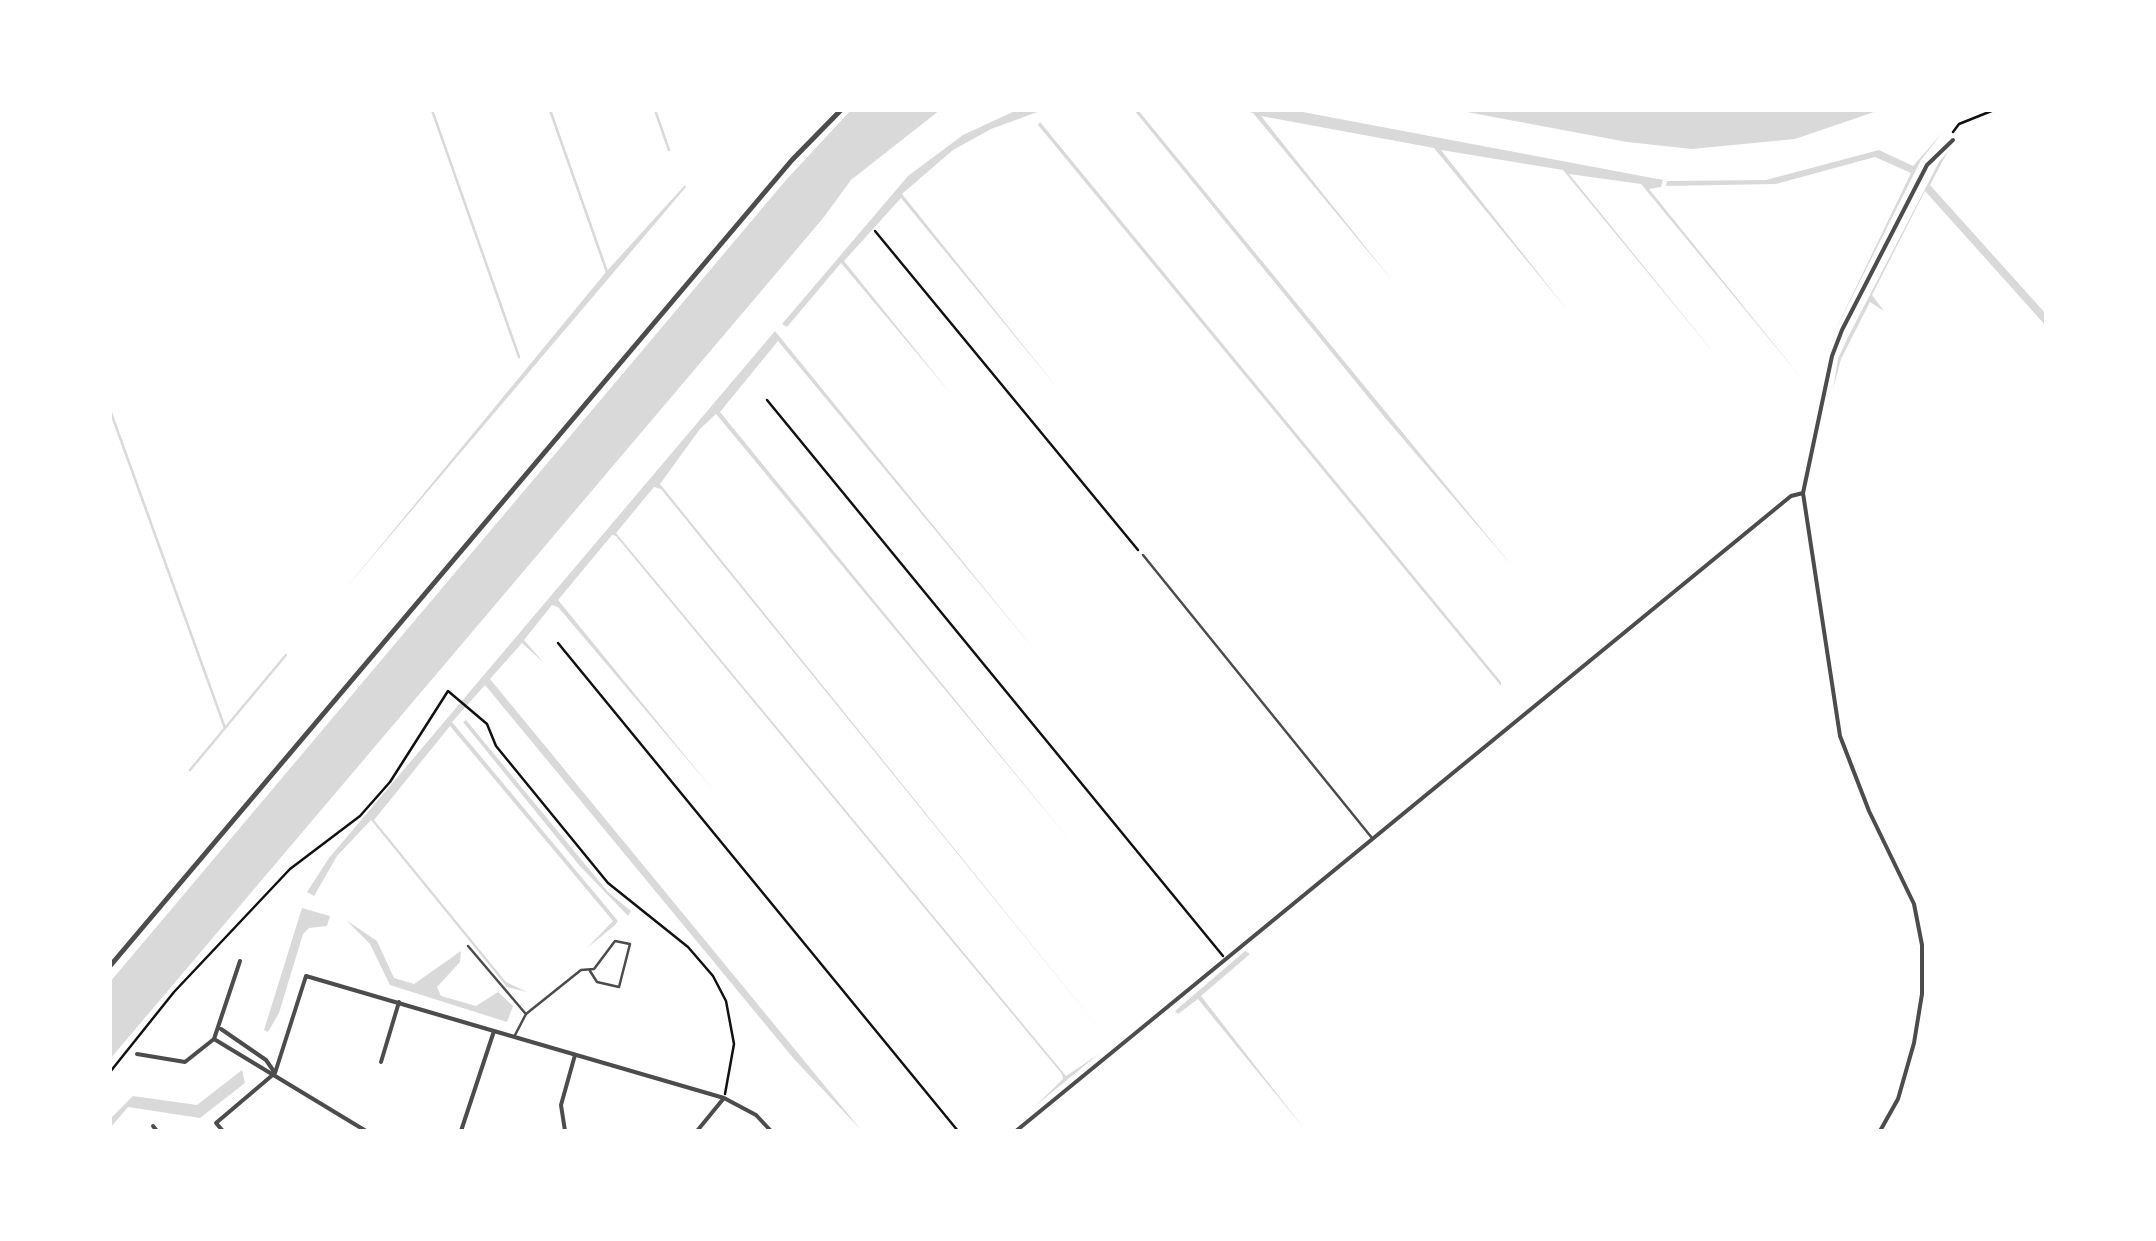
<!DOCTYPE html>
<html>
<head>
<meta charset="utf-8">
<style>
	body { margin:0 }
	#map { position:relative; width:2156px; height:1241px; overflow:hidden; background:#fff; font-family:Lato,sans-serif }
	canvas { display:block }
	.frame { position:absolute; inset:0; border:112px solid #fff; pointer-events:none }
</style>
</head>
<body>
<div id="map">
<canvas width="2156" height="1241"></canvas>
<div class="frame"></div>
</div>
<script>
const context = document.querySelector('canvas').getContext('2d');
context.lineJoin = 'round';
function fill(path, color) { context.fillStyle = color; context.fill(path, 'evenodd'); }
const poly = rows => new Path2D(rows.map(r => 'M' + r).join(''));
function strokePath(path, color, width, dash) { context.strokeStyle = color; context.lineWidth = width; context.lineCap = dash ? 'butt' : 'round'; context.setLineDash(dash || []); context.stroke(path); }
fill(poly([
	[851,110,940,110,851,180,824,217,110,1059,110,982,786,180],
	[1017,110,1043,110,991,129,953,150,902,194,1059,390,901,198,844,261,952,395,841,263,787,327,782,324,908,176,963,135],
	[1134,110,1138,110,1513,567,1386,419],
	[1241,110,1292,110,1663,180,1661,187,1649,189,1803,380,1641,184,1569,174,1723,364,1563,170,1441,150,1569,312,1434,148,1261,116,1395,284,1253,113],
	[1456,110,1880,110,1795,139,1692,149,1627,142],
	[1040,122,1501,682,1501,686,1038,125],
	[1943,132,1921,160,1832,337,1911,173,1875,157,1776,184,1666,186,1667,181,1766,180,1879,150,1913,166],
	[1948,151,1930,185,2046,314,2046,326,1925,191,1872,295,1884,311,1870,302,1841,359,1833,389,1838,359,1848,337,1939,162],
	[685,185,686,187,345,589,606,272],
	[775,331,1038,654,778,341,720,412,1073,844,716,414,700,429,660,484,1108,1039,661,489,654,487,616,533,1066,1076,1099,1054,1035,1106,1063,1079,1062,1074,616,536,612,535,558,600,714,791,558,607,552,605,524,640,544,663,522,643,490,679,862,1131,794,1059,485,685,452,722,618,921,614,926,587,948,613,921,450,726,374,820,506,982,527,992,507,987,371,820,337,856,314,896,307,892,329,858],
	[466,720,608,892,631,911,628,916,579,865,463,722],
	[302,908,330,916,327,926,309,928,303,934,279,1013,268,1032,264,1030],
	[346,920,377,941,394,978,414,984,461,951,460,962,437,987,441,996,476,1006,498,992,513,1006,507,1022,390,985,370,944],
	[1245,951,1250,954,1201,996,1306,1131,1198,999,1178,1014,1175,1011],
	[242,1070,245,1083,200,1118,128,1107,110,1128,110,1119,133,1096,197,1105]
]), '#d9d9d9');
strokePath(poly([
	[432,110,519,357],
	[550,110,607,272],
	[655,110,669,150],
	[110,410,225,728],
	[190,770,286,655]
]), '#d9d9d9', 2.5);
strokePath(poly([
	[1953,132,1959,124,1994,110],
	[875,231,1138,550],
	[767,400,1223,956],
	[558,643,958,1131],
	[110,1072,174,992,290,869,360,816,390,782,448,691,487,724,496,746,608,883,688,947,713,976,726,1001,734,1044,725,1094]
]), '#111', 2.5);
strokePath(poly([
	[1143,555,1372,838],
	[468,946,525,1013],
	[514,1037,526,1014,581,970,594,969,615,941,630,944,619,987,597,982,590,971]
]), '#4c4c4c', 2.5);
strokePath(poly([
	[221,1029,266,1060,275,1073],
	[214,1039,366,1131],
	[137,1054,185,1062,214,1039,240,961],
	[381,1062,399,1002],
	[153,1126,157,1131],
	[223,1131,216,1123,275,1073,306,976,494,1031],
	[461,1131,494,1031,724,1098,756,1115,771,1131],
	[565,1131,561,1105,575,1055],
	[697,1131,724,1098],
	[1016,1131,1791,496,1803,493],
	[1880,1131,1898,1099,1914,1043,1922,994,1922,945,1914,904,1869,811,1840,736,1803,493,1832,356,1842,330,1927,165,1953,140]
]), '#4c4c4c', 4);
strokePath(poly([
	[110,966,792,160,841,110]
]), '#4c4c4c', 5);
</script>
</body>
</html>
